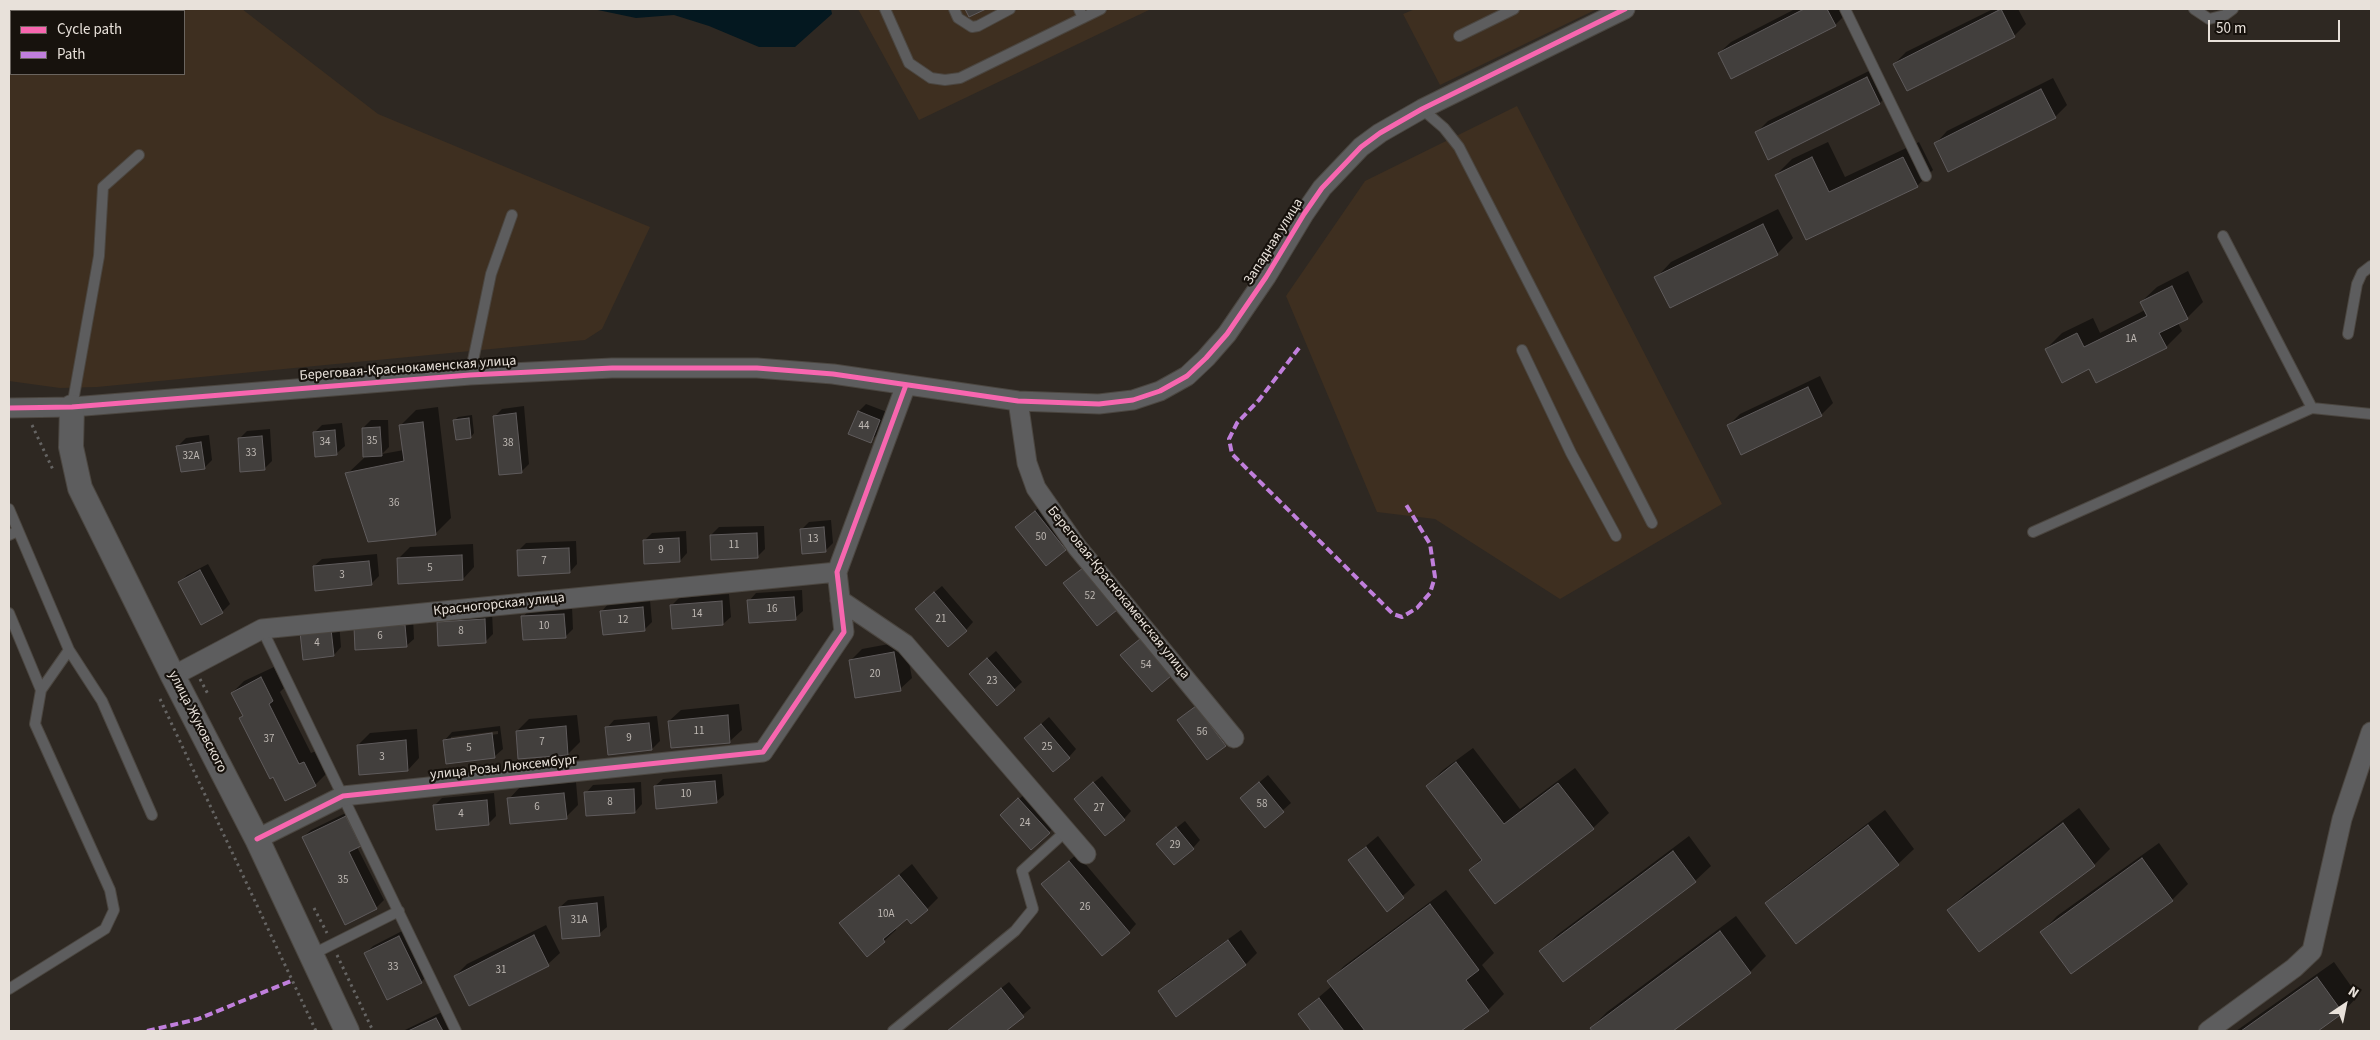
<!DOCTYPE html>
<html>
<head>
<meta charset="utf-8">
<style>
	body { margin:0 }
	#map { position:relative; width:2380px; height:1040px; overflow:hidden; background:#2e2822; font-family:"Source Sans 3",sans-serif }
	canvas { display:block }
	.frame { position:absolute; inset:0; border:10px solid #e8e1da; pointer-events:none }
	.legend { position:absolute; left:10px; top:10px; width:175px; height:65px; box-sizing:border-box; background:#17120d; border:1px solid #6b655f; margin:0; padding:6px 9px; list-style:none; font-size:15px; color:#e8e1da }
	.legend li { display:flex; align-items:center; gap:10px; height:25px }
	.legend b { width:25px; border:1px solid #6b655f }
	.north { position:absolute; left:2320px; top:980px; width:50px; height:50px; -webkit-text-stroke:4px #17120d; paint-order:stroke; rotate:34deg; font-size:14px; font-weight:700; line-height:20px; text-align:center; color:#e8e1da }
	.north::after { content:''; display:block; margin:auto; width:18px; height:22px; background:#e8e1da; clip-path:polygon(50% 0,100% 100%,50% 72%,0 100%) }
	.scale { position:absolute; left:2208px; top:20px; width:132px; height:22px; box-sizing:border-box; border:2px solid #e8e1da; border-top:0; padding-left:6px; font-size:15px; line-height:18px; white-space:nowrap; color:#e8e1da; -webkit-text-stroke:4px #17120d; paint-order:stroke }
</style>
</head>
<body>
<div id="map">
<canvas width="2380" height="1040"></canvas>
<div class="frame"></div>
<ul class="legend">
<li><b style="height:6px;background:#f766af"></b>Cycle path</li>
<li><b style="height:6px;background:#c07fdc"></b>Path</li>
</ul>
<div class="north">N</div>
<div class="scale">50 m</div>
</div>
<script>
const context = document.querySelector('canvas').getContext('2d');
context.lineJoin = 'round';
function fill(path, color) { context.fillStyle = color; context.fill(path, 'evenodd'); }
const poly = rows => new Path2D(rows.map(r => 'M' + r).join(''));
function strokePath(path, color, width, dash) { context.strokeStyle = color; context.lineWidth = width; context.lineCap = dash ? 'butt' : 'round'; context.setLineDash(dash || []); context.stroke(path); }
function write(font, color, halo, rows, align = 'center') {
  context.font = font + ' "Source Sans 3",sans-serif'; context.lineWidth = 4.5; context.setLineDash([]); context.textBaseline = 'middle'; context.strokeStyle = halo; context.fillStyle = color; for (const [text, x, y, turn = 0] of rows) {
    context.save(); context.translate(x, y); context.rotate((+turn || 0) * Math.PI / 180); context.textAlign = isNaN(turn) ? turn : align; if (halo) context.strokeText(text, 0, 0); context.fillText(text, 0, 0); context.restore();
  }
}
fill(poly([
	[9,9,242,9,378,114,650,227,602,329,585,340,97,387,60,388,9,381],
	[11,11,184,11,184,74,11,74],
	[858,9,1151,9,919,120],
	[1415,9,1597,9,1440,85,1403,14],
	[1517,106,1722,504,1560,599,1435,519,1377,512,1286,296,1365,181]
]), '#3e2f20');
fill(poly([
	[593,9,831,9,832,14,795,47,759,47,709,26,674,15,636,18]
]), '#041820');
fill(poly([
	[1795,9,1845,9,1847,13,1835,25,1719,53,1731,42],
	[1993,9,2018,9,2026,24,2014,36,1894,64,1906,52],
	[1879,66,1891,91,1880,103,1769,158,1756,133,1768,121],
	[2053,78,2067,105,2055,117,1936,143,1947,131],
	[1828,142,1845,177,1919,142,1933,170,1917,186,1807,239,1776,175,1792,159],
	[1778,209,1793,238,1777,254,1656,278,1671,262],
	[2188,271,2203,302,2187,318,2178,323,2182,331,2166,347,2090,367,2046,349,2062,333,2093,318,2100,333,2145,310,2141,302,2157,287],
	[1820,376,1833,403,1821,415,1729,425,1740,414],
	[866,404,887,412,878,434,870,441,859,411],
	[524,406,529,464,521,472,495,416,502,409],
	[438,407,451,518,435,534,347,474,364,458,363,428,371,420,388,420,389,447,382,454,404,450,400,426,416,410],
	[472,415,474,433,471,437,454,421,458,417],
	[342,423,345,446,337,453,316,455,314,433,322,425],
	[270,429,272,461,264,469,239,439,247,431],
	[209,435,212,460,205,467,178,446,186,438],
	[1043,504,1073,541,1065,549,1017,527],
	[831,520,833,543,826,550,802,529,809,522],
	[764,526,765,549,757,557,711,535,719,527],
	[686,531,687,553,680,561,644,541,652,533],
	[576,541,577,564,570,572,518,551,526,543],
	[473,544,474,567,463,579,398,559,410,547],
	[377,554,379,576,371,584,314,566,322,559],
	[208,564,230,604,222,612,179,583,187,575],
	[942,586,973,622,966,630,924,601],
	[802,590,803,611,795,618,749,601,756,593],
	[729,594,731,617,723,624,672,605,679,598],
	[650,600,652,622,644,630,602,611,609,603],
	[572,607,573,629,565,637,523,617,530,609],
	[492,612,493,634,485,642,438,622,446,614],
	[413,617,414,639,406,646,355,628],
	[339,622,341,647,334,655,309,625],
	[905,641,912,678,900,689,850,661,862,649],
	[996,651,1022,682,997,705,978,667],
	[274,667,284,688,280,692,311,753,316,751,327,773,315,785,274,775,240,718,244,715,232,693,244,681],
	[1204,699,1233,738,1225,745,1179,720],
	[739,704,742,730,730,741,669,721,681,710],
	[577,715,580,742,568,754,517,731,529,719],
	[657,716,660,741,652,749,607,728,614,720],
	[1049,717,1076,749,1069,757,1033,731],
	[500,726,503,749,495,756,447,763,445,740,452,732],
	[498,731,498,734,451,740,451,737],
	[417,729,419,758,408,770,358,745,370,733],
	[1473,748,1520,809,1575,768,1609,813,1593,828,1470,870,1482,858,1427,786,1443,770],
	[722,774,724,795,716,802,655,786,663,779],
	[1268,775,1291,803,1265,826,1249,791],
	[1102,776,1131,811,1124,819,1083,791],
	[576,782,578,805,566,817,509,799,520,787],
	[641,782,642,804,635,812,586,793,593,785],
	[1027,792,1056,825,1049,832,1009,808],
	[494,793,496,816,489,823,434,806,442,798],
	[2079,808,2110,849,2094,865,1979,950,1949,910,1965,894],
	[354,809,368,838,357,847,384,900,376,908,303,837,311,830],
	[1885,810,1914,849,1898,864,1767,903,1783,888],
	[1185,821,1200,840,1193,848,1166,836],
	[1378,836,1415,885,1387,910,1349,860],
	[1689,836,1711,866,1695,881,1563,980,1541,951,1557,935],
	[2159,843,2188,884,2172,900,2071,973,2042,932,2057,916],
	[1077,854,1136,924,1129,932,1050,877],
	[912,864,938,898,927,909,907,917,895,928,896,930,884,941,841,923],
	[1446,890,1494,953,1482,965,1504,994,1488,1010,1459,1031,1312,1031,1299,1014,1332,986,1329,982,1344,966],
	[604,896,607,927,599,934,560,907,568,900],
	[1736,916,1766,956,1750,972,1670,1031,1594,1031,1591,1028,1607,1012],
	[546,925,560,953,548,964,470,1004,455,976,467,964],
	[406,929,429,974,421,982,365,954,373,946],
	[1241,930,1257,953,1246,964,1159,992,1171,980],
	[2334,962,2358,996,2343,1012,2315,1031,2236,1031],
	[1009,982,1031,1008,1004,1031,947,1031],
	[444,1011,454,1031,404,1031,405,1030]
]), '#0007');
const building = poly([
	[965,9,986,9,969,17,965,9],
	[1804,9,1827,9,1836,26,1731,79,1718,53,1804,9],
	[2001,9,2015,37,1907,91,1893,64,2001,9],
	[1867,77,1880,104,1768,160,1755,132,1867,77],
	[2041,89,2056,118,1948,172,1934,143,2041,89],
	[1812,157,1829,192,1903,157,1918,187,1806,240,1775,175,1812,157],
	[1763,224,1778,255,1670,308,1654,277,1763,224],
	[2172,286,2188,319,2159,333,2167,348,2096,383,2089,369,2062,383,2045,349,2077,333,2084,347,2147,316,2140,302,2172,286],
	[1808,387,1822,416,1741,455,1727,425,1808,387],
	[858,411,880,420,871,443,848,434,858,411],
	[516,413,522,473,499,475,493,416,516,413],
	[469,418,471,438,456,440,453,420,469,418],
	[423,422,436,535,368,542,345,473,404,461,399,425,423,422],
	[380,427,382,456,363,457,362,428,380,427],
	[335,430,337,455,315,457,313,432,335,430],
	[262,436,265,470,240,472,238,438,262,436],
	[201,442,205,469,181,472,176,446,201,442],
	[1035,511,1066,550,1046,566,1015,527,1035,511],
	[824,527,826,552,802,554,800,529,824,527],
	[757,533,758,558,711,560,710,535,757,533],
	[679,538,680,562,644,564,643,540,679,538],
	[569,548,570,573,518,576,517,550,569,548],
	[462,555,463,580,398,584,397,558,462,555],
	[369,561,372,585,315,591,313,566,369,561],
	[1083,568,1117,610,1097,626,1063,583,1083,568],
	[200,570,223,613,201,625,178,582,200,570],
	[934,592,967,631,948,647,915,609,934,592],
	[794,597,796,620,749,623,747,600,794,597],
	[722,601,723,625,672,629,670,605,722,601],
	[643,607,645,631,603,635,600,611,643,607],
	[564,614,566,638,523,640,521,616,564,614],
	[485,619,486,643,438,646,437,622,485,619],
	[405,625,407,647,355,650,354,627,405,625],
	[331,629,334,656,303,660,300,632,331,629],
	[1140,639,1171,676,1152,692,1120,655,1140,639],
	[894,652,901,691,855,698,849,660,894,652],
	[987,658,1015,690,997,706,969,674,987,658],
	[261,677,273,701,269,704,299,764,304,762,316,786,285,801,273,777,270,779,239,718,243,716,231,693,261,677],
	[1196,706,1226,746,1207,760,1177,720,1196,706],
	[728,715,730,743,671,748,668,721,728,715],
	[649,723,652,750,608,755,605,727,649,723],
	[1041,724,1070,758,1053,772,1024,738,1041,724],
	[566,726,568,755,518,759,516,731,566,726],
	[492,733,495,758,446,764,443,740,492,733],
	[406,740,408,771,359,775,357,745,406,740],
	[1456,762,1504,824,1558,783,1594,829,1495,904,1469,870,1482,860,1426,786,1456,762],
	[715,781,717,803,656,809,654,786,715,781],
	[1093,782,1125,820,1105,836,1074,799,1093,782],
	[1259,782,1284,812,1265,828,1240,798,1259,782],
	[634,789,635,813,586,816,584,792,634,789],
	[564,793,567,819,510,824,507,798,564,793],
	[1018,798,1050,833,1031,850,1000,815,1018,798],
	[487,800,489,825,436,830,433,805,487,800],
	[346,816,361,846,349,852,377,909,345,925,302,837,346,816],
	[2063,823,2095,866,1979,952,1947,910,2063,823],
	[1868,825,1899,865,1796,944,1765,903,1868,825],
	[1176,827,1194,849,1174,865,1156,844,1176,827],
	[1366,847,1404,898,1387,912,1348,860,1366,847],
	[1673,851,1696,882,1563,982,1539,951,1673,851],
	[2142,858,2173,901,2071,974,2040,932,2142,858],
	[1069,861,1130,933,1102,956,1041,884,1069,861],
	[899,875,928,910,911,924,907,919,883,939,885,942,867,957,839,923,899,875],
	[597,903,600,936,562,939,559,907,597,903],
	[1430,904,1479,970,1466,980,1489,1011,1461,1031,1365,1031,1327,981,1430,904],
	[1720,931,1751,973,1673,1031,1592,1031,1590,1028,1720,931],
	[534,935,549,966,469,1006,454,976,534,935],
	[399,936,422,983,387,1000,364,953,399,936],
	[1228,940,1246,965,1176,1017,1158,991,1228,940],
	[2317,977,2343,1013,2318,1031,2241,1031,2317,977],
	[1001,988,1024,1017,1006,1031,947,1031,1001,988],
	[1319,998,1344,1031,1311,1031,1298,1014,1319,998],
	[436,1018,443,1031,408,1031,436,1018]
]);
fill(building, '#423f3d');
strokePath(building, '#5f5b5c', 1);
const service = poly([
	[885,9,909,63,931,78,945,80,960,78,1101,9],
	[954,9,958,18,972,27,978,26,1010,9],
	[1079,9,1083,18],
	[1845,9,1926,176],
	[2194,9,2209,19,2225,15,2233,9],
	[1459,36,1514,9],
	[1422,109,1444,128,1459,147,1652,523],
	[2223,236,2312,408],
	[2348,334,2357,284,2362,273,2371,266],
	[1522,350,1571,453,1616,536],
	[470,375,491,274,512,215],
	[72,407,99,256,103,187,139,155],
	[9,509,69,650,102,701,152,815],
	[2033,532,2312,408,2371,414],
	[9,535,18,531],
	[9,613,41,690],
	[262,629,456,1031],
	[311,955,399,911],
	[9,989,105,929,114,910,110,890,35,724,41,690,69,650],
	[893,1031,1015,931,1033,909,1022,871,1066,831]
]);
const minor = poly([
	[1018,401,1027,463,1036,488,1077,547,1234,738],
	[9,408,72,407,470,375,612,368,757,368,833,374,1018,401,1099,404,1133,400,1160,391,1187,376,1206,358,1227,334,1266,277,1304,214,1322,188,1361,147,1380,133,1422,109,1625,9],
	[840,600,905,644,1086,854],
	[173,676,262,629,837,572],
	[257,839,343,796,763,752,844,632,837,572,906,385],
	[2208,1031,2294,968,2312,951,2342,819,2371,732]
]);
const tertiary = poly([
	[72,407,71,447,80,488,173,676,257,839,347,1031]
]);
strokePath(service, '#4b4640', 12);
strokePath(minor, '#4b4640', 21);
strokePath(tertiary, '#4b4640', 26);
strokePath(poly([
	[32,425,54,472],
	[200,679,209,696],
	[160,699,316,1031],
	[314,908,327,933],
	[337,955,373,1031]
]), '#656463', 3, [2.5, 4]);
strokePath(service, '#5d5d5e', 10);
strokePath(minor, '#5d5d5e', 19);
strokePath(tertiary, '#5d5d5e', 24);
strokePath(poly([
	[1299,348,1259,400,1237,423,1229,439,1232,454,1393,614,1402,617,1417,608,1430,593,1435,577,1430,544,1405,503],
	[147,1031,198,1019,291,981]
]), '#c07fdc', 4, [8, 4]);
strokePath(poly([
	[9,408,72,407,470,375,612,368,757,368,833,374,1018,401,1099,404,1133,400,1160,391,1187,376,1206,358,1227,334,1266,277,1304,214,1322,188,1361,147,1380,133,1422,109,1625,9],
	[257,839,343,796,763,752,844,632,837,572,906,385]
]), '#f766af', 5);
write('11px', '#beb8b3', null, [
	["1А",2131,340],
	["44",864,427],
	["35",372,442],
	["34",325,443],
	["38",508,444],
	["33",251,454],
	["32А",191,457],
	["36",394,504],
	["50",1041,538],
	["13",813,540],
	["11",734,546],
	["9",661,551],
	["7",544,562],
	["5",430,569],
	["3",342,576],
	["52",1090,597],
	["16",772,610],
	["14",697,615],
	["21",941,620],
	["12",623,621],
	["10",544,627],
	["8",461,632],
	["6",380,637],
	["4",317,644],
	["54",1146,666],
	["20",875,675],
	["23",992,682],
	["11",699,732],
	["56",1202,733],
	["9",629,739],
	["37",269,740],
	["7",542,743],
	["25",1047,748],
	["5",469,749],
	["3",382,758],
	["10",686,795],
	["8",610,803],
	["58",1262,805],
	["6",537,808],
	["27",1099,809],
	["4",461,815],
	["24",1025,824],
	["29",1175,846],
	["35",343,881],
	["26",1085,908],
	["10А",886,915],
	["31А",579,921],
	["33",393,968],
	["31",501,971]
]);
write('14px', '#e8e1da', '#17120d', [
	["Западная улица",1274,242,-58],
	["Береговая-Краснокаменская улица",408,369,-4],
	["Береговая-Краснокаменская улица",1118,593,51],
	["Красногорская улица",499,605,-6],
	["улица Жуковского",197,722,63],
	["улица Розы Люксембург",504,768,-6]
]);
</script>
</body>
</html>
